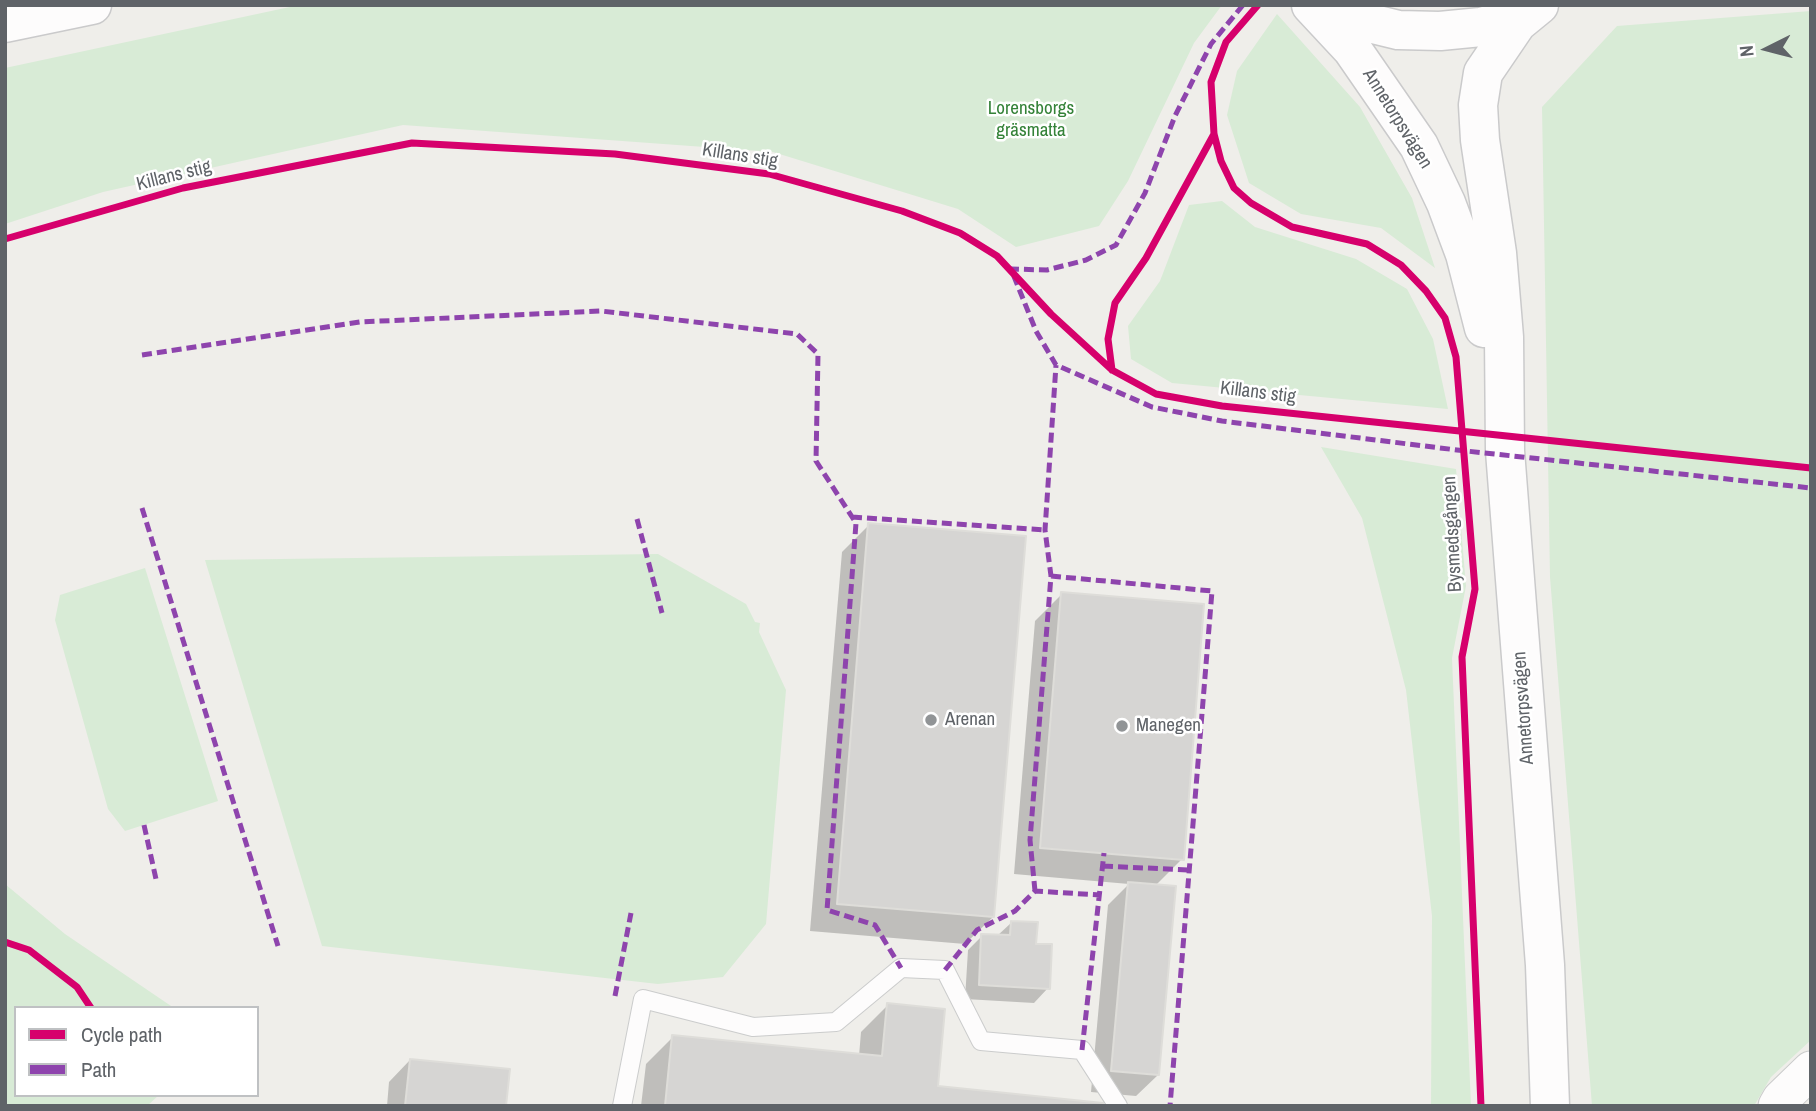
<!DOCTYPE html>
<html>
<head>
<meta charset="utf-8">
<style>
	body { margin:0 }
	#map { position:relative; width:1816px; height:1111px; overflow:hidden; background:#efeeea; font-family:"Archivo Narrow",sans-serif }
	canvas { display:block }
	.frame { position:absolute; inset:0; border:7px solid #5f6368; pointer-events:none }
	.legend { position:absolute; left:14px; top:1006px; width:245px; height:91px; box-sizing:border-box; background:#fff; border:2px solid #bfc1c3; margin:0; padding:9px 12px; list-style:none; font-size:21px; color:#5f6368 }
	.legend li { display:flex; align-items:center; gap:14px; height:35px }
	.legend b { width:35px; border:2px solid #bfc1c3 }
	.north { position:absolute; left:1732px; top:14px; width:70px; height:70px; -webkit-text-stroke:5px #fff; paint-order:stroke; rotate:264deg; font-size:19px; font-weight:700; line-height:28px; text-align:center; color:#5f6368 }
	.north::after { content:''; display:block; margin:auto; width:24px; height:32px; background:#5f6368; clip-path:polygon(50% 0,100% 100%,50% 72%,0 100%) }
</style>
</head>
<body>
<div id="map">
<canvas width="1816" height="1111"></canvas>
<div class="frame"></div>
<ul class="legend">
<li><b style="height:9px;background:#d6006c"></b>Cycle path</li>
<li><b style="height:9px;background:#8e44ad"></b>Path</li>
</ul>
<div class="north">N</div>
</div>
<script>
const context = document.querySelector('canvas').getContext('2d');
context.lineJoin = 'round';
function fill(path, color) { context.fillStyle = color; context.fill(path, 'evenodd'); }
const poly = rows => new Path2D(rows.map(r => 'M' + r).join(''));
function strokePath(path, color, width, dash) { context.strokeStyle = color; context.lineWidth = width; context.lineCap = dash ? 'butt' : 'round'; context.setLineDash(dash || []); context.stroke(path); }
function write(font, color, halo, rows, align = 'center') {
  context.font = font + ' "Archivo Narrow",sans-serif'; context.lineWidth = 5; context.setLineDash([]); context.textBaseline = 'middle'; context.strokeStyle = halo; context.fillStyle = color; for (const [text, x, y, turn = 0] of rows) {
    context.save(); context.translate(x, y); context.rotate((+turn || 0) * Math.PI / 180); context.textAlign = isNaN(turn) ? turn : align; if (halo) context.strokeText(text, 0, 0); context.fillText(text, 0, 0); context.restore();
  }
}
fill(poly([
	[299,5,1222,5,1194,43,1128,181,1099,226,1016,247,958,209,773,152,403,125,103,192,5,224,5,68],
	[1811,11,1811,1040,1771,1077,1754,1106,1592,1106,1550,577,1542,107,1617,26],
	[1277,14,1360,107,1412,198,1435,268,1381,228,1301,214,1249,183,1227,115,1237,71],
	[1222,201,1255,227,1356,259,1407,289,1433,339,1448,409,1172,383,1131,359,1128,326,1160,281,1189,205],
	[1321,447,1456,469,1466,586,1452,658,1471,1106,1431,1106,1432,916,1406,690,1362,518],
	[658,554,746,604,755,622,760,623,759,632,786,690,766,924,723,977,658,984,322,946,205,560],
	[145,568,218,801,125,831,108,809,55,620,60,595],
	[5,884,65,934,174,1008,16,1008,16,1095,159,1095,147,1106,5,1106]
]), '#d8ebd6');
fill(poly([
	[869,525,993,917,965,944,810,931,842,552],
	[1062,594,1182,859,1155,886,1158,1075,1136,1096,1091,1092,1108,905,1129,884,1014,874,1035,621],
	[1011,923,1035,945,1048,988,1034,1003,965,999,968,950,982,936,997,936],
	[888,1005,936,1088,1101,1106,641,1106,646,1064,673,1037,859,1056,861,1032],
	[410,1060,504,1106,387,1106,389,1082]
]), '#0003');
const building = poly([
	[868,523,1026,536,994,917,837,904,868,523],
	[1061,592,1204,604,1184,860,1040,848,1061,592],
	[1128,882,1176,886,1159,1075,1111,1071,1128,882],
	[1011,921,1038,922,1036,944,1052,944,1050,989,979,985,981,934,1010,935,1011,921],
	[887,1003,945,1009,938,1086,1103,1103,1103,1106,665,1106,672,1035,882,1056,887,1003],
	[410,1059,510,1069,506,1106,405,1106,410,1059]
]);
fill(building, '#d6d5d3');
strokePath(building, '#deddd9', 2);
const service = poly([
	[622,1106,643,999,753,1027,836,1022,901,968,945,970,981,1041,1082,1050,1118,1106]
]);
const minor = poly([
	[1777,1106,1781,1099,1811,1070]
]);
const secondary = poly([
	[1311,5,1352,49,1419,146,1446,203,1465,254,1484,328],
	[1328,5,1357,20,1398,30,1440,31,1481,27,1509,19,1531,9],
	[1539,5,1517,23,1483,73,1478,105,1480,140,1497,253,1504,337,1505,451,1545,965,1550,1106],
	[5,23,92,5]
]);
strokePath(service, '#cbcccc', 20);
strokePath(minor, '#cbcccc', 39);
strokePath(secondary, '#cacacb', 41);
strokePath(service, '#fdfcfc', 18);
strokePath(minor, '#fdfcfc', 37);
strokePath(secondary, '#fdfcfc', 38);
strokePath(poly([
	[1243,5,1211,44,1175,116,1145,193,1116,245,1086,260,1047,270,1011,269,1036,331,1056,365,1152,407,1222,421,1457,450,1811,488],
	[142,355,360,322,601,311,797,334,818,354,816,461,856,523,827,910,875,925,901,968],
	[142,508,278,946],
	[852,517,1045,530],
	[637,519,662,613],
	[1051,576,1212,591,1170,1106],
	[144,825,156,879],
	[1103,866,1188,870],
	[1035,891,1030,840,1051,576,1045,530,1056,365],
	[945,970,977,930,1015,911,1035,891,1100,895],
	[615,996,631,913],
	[1082,1050,1104,853]
]), '#8e44ad', 5, [10, 5]);
strokePath(poly([
	[1258,5,1226,42,1211,82,1214,134,1221,161,1234,188,1251,203,1292,227,1367,244,1401,265,1426,291,1445,318,1456,357,1475,589,1462,657,1481,1106],
	[5,239,183,188,412,143,615,154,769,174,902,211,960,233,997,256,1051,314,1112,370,1156,394,1222,406,1811,468],
	[1112,370,1108,339,1115,303,1146,258,1214,134],
	[5,942,29,950,77,987,91,1008]
]), '#d6006c', 7);
for (const [x, y, r, color] of [
	[931,720,7,"#919496"],
	[1122,726,7,"#919496"]
]) { const dot = new Path2D(); dot.arc(x, y, r, 0, 2 * Math.PI); context.fillStyle = color; context.fill(dot); strokePath(dot, '#fff', 2.5); }
write('19px', '#348238', '#fff', [
	["Lorensborgs",1031,109],
	["gräsmatta",1031,131]
]);
write('19px', '#5f6368', '#fff', [
	["Annetorpsvägen",1397,119,58],
	["Killans stig",740,156,9],
	["Killans stig",174,176,-14],
	["Killans stig",1258,393,7],
	["Bysmedsgången",1453,534,-93],
	["Annetorpsvägen",1524,708,-94]
]);
write('19px', '#5f6368', '#fff', [
	["Arenan",945,720],
	["Manegen",1136,726]
], 'left');
</script>
</body>
</html>
